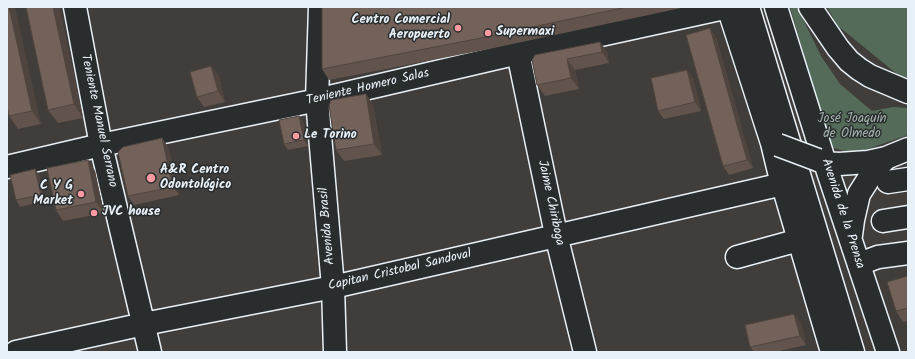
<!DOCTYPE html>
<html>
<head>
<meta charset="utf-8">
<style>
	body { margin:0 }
	#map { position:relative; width:915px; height:359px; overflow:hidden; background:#403d3b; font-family:Kalam,sans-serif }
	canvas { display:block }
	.frame { position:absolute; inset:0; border:8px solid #e8f1f8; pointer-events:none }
</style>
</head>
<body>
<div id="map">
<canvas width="915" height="359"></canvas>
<div class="frame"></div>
</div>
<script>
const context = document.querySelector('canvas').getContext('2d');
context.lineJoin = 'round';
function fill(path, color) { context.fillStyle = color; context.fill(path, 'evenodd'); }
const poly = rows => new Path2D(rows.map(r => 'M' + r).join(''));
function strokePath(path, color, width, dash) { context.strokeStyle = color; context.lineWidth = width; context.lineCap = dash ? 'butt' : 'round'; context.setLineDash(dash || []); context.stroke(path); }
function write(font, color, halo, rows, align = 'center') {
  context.font = font + ' Kalam,sans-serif'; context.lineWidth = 3; context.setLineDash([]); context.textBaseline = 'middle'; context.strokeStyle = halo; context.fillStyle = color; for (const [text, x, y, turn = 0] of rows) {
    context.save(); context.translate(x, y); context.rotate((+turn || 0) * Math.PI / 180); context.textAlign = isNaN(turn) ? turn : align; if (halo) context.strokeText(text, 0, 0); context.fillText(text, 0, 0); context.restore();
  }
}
fill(poly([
	[790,7,797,7,821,56,840,84,872,111,893,107,908,108,908,135,853,154,831,147],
	[827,7,908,7,908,83,838,26]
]), '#536b58');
const minor = poly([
	[75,7,101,145,150,352],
	[320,7,317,100,333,287,335,352],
	[748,7,853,352],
	[518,53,557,239,585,352],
	[7,167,101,145,308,102,527,51,729,7],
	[888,182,908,179],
	[883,221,908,217],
	[737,257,799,240],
	[859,264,878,257,908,253],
	[16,352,144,324,333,287,783,184]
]);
const major = poly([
	[728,7,772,143,779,172,832,352],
	[776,7,825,163,888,352],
	[810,7,838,48,849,61,859,69,870,76,908,92],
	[818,160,825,163,839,164,868,162,886,158,908,149],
	[851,235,853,220,859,194,873,172,886,158]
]);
strokePath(minor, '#e8f1f8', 25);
strokePath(major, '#e8f1f8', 25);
strokePath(minor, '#2a2d2e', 22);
strokePath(major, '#2a2d2e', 22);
const majorBridge = poly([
	[778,145,818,160]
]);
strokePath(majorBridge, '#e8f1f8', 25, []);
strokePath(majorBridge, '#2a2d2e', 22);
fill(poly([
	[7,7,41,124,18,129,9,116],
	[26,7,59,7,83,118,58,123,48,110],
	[322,7,686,7,489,49,329,80,322,69],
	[716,37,753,168,729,175,723,166],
	[600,42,607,52,609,63,575,70,579,89,545,96,537,85,532,60],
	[211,66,219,77,225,102,204,107,197,97],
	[693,78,701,111,664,119,658,111],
	[366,94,373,105,382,155,344,161,336,150],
	[303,122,308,146,288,150,284,144],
	[162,138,168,147,179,195,134,205,128,196],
	[88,160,95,171,104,213,63,221,56,210],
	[35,169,39,175,45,201,20,207,16,200],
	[908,276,908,321,903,322,896,311],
	[801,323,806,345,775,352,754,352,750,347]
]), '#62544d');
fill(poly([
	[9,7,15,7,41,124,32,111],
	[53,7,59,7,83,118,74,104],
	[710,28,716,37,753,168,747,160],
	[600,42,607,52,609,63,602,52],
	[567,59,575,70,579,89,571,78],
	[211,66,219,77,225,102,218,91],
	[687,70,693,78,701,111,695,102],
	[366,94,373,105,382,155,374,144],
	[299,116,303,122,308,146,304,140],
	[162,138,168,147,179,195,173,187],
	[88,160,95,171,104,213,96,202],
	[35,169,39,175,45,201,41,195],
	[794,314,801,323,806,345,800,336]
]), '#50453e');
const building = poly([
	[7,7,9,7,32,111,9,116,7,107,7,7],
	[26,7,53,7,74,104,48,110,26,7],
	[322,7,627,7,481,38,322,69,322,7],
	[710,28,747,160,723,166,686,35,710,28],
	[600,42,602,52,567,59,571,78,537,85,532,60,535,55,600,42],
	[211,66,218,91,197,97,190,72,211,66],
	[687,70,695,102,658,111,651,78,687,70],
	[366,94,374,144,336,150,329,106,331,100,366,94],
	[299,116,304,140,284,144,279,120,299,116],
	[162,138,173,187,128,196,118,152,123,147,162,138],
	[88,160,96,202,56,210,47,168,88,160],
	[35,169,41,195,16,200,10,175,35,169],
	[908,276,908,308,896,311,887,282,908,276],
	[794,314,800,336,750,347,745,325,794,314]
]);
fill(building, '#726259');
strokePath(building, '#50453e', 1);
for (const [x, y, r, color] of [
	[458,28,4,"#ff9aa2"],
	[488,33,4,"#ff9aa2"],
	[296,136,4,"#ff9aa2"],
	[151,178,5,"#ff9aa2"],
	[81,194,4,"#ff9aa2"],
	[94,213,4,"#ff9aa2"]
]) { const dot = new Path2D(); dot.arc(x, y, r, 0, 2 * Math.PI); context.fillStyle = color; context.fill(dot); strokePath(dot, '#2a2d2e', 1.5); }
write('bold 13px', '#e8f1f8', '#2a2d2e', [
	["Centro Comercial",450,21,"right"],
	["Aeropuerto",450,36,"right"],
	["Supermaxi",496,33],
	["Le Torino",304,136],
	["A&R Centro",160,171],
	["Odontológico",160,186],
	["C Y G",73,187,"right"],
	["Market",73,202,"right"],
	["JVC house",102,213]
], 'left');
write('13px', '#e8f1f8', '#2a2d2e', [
	["Teniente Homero Salas",368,88,-13],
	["Teniente Manuel Serrano",98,121,78],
	["Jaime Chiriboga",550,203,78],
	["Avenida de la Prensa",842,214,72],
	["Avenida Brasil",328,226,-95],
	["Capitan Cristobal Sandoval",400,271,-13]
]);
write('13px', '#a5b5b0', '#2a2d2e', [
	["José Joaquín",852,120],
	["de Olmedo",852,135]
]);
</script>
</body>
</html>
